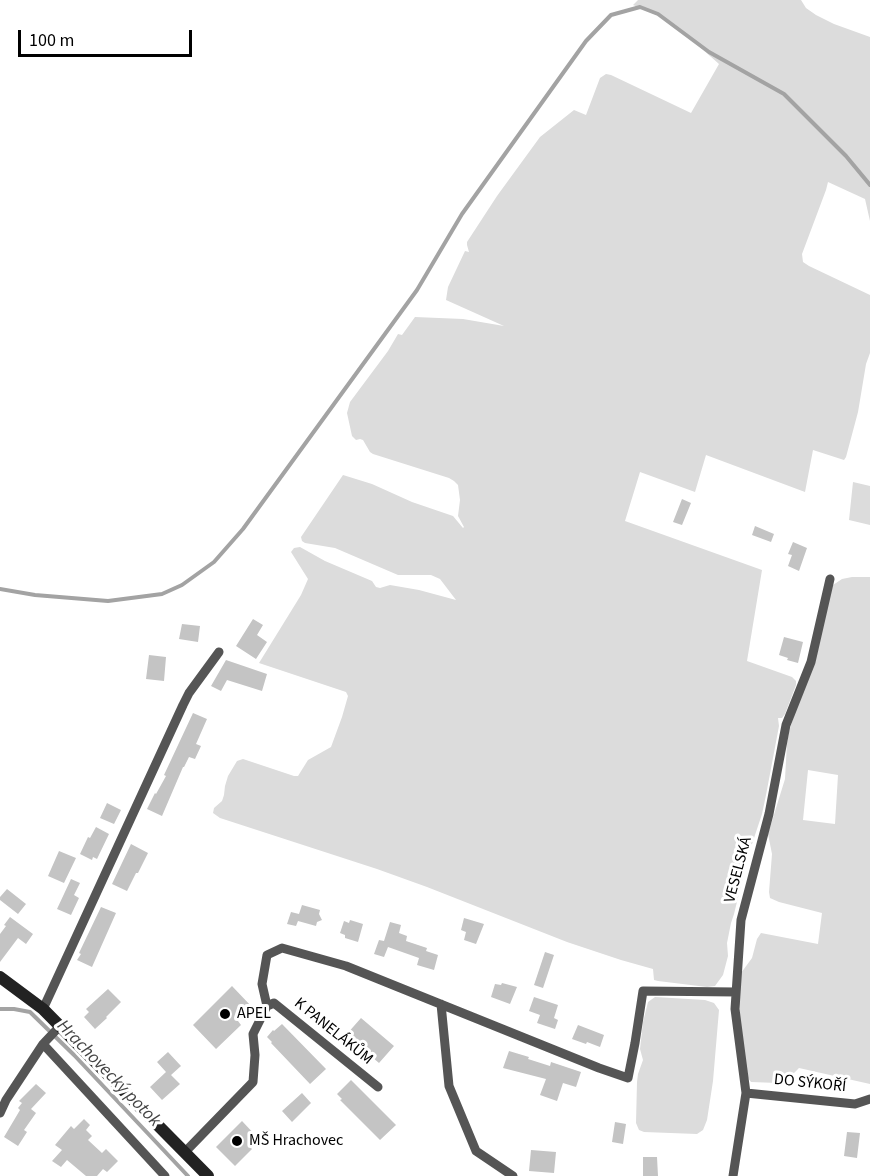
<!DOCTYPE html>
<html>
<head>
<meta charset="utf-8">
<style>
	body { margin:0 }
	#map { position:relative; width:870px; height:1176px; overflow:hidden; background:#fff; font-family:"Source Sans 3",sans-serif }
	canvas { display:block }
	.scale { position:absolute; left:18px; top:30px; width:174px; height:27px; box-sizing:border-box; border:3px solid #000; border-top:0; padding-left:8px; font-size:18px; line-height:21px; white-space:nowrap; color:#000; -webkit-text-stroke:4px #fff; paint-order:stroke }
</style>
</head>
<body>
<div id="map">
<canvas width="870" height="1176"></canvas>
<div class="scale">100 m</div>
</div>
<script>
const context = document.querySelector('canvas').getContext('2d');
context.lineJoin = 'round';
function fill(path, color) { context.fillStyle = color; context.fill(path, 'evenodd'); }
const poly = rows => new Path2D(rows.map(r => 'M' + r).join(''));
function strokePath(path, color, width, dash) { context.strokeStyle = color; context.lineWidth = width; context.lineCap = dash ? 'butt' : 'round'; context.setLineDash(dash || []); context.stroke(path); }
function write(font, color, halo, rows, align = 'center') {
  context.font = font + ' "Source Sans 3",sans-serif'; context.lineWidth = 6; context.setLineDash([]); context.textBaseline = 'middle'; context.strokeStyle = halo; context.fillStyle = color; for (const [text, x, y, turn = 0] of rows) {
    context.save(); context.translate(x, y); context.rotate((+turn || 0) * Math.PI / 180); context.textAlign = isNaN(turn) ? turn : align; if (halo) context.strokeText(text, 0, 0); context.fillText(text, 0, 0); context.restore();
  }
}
fill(poly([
	[638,0,801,0,806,8,816,15,834,24,870,37,870,221,865,199,828,182,826,190,802,254,803,262,809,266,870,295,870,353,866,364,858,412,846,457,844,460,813,450,805,492,706,455,695,492,640,472,625,521,762,570,747,661,792,677,796,681,796,685,785,714,782,718,778,718,779,726,766,795,762,814,749,853,734,914,731,923,727,943,728,956,723,975,715,986,707,987,658,981,654,980,653,969,621,960,567,942,427,887,377,869,220,818,213,813,214,808,222,801,224,795,225,786,228,776,237,761,243,759,294,776,298,776,308,760,331,747,342,717,348,696,346,692,259,663,301,595,308,579,291,552,294,548,300,547,325,561,372,581,376,587,380,588,390,585,419,590,456,600,440,579,431,575,398,575,335,548,305,543,302,541,301,537,343,475,372,484,412,502,453,516,463,528,464,527,458,516,460,500,458,485,454,481,449,478,373,454,370,452,363,440,360,439,356,440,352,436,347,413,350,402,388,351,398,334,402,335,415,317,463,319,504,326,446,300,448,287,465,251,469,252,467,245,467,242,497,196,540,137,574,110,586,115,600,78,606,74,611,75,691,113,719,64,684,33,659,16,633,5],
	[853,482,870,486,870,525,849,520],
	[852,577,870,577,870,1084,799,1068,790,1077,778,1083,751,1082,745,1074,740,1022,739,999,741,973,752,958,757,939,761,933,818,944,822,913,779,902,770,898,769,892,772,854,768,834,785,779,787,743,789,732,833,585,842,579],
	[808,770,838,775,835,824,803,820],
	[655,997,705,1000,714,1003,719,1010,713,1081,707,1120,703,1130,697,1134,644,1132,639,1130,636,1123,637,1082,638,1074,643,1060,640,1049,643,1022,648,1002]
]), '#dcdcdc');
strokePath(poly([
	[0,589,35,595,108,601,162,594,182,585,214,562,243,529,417,290,462,214,586,41,611,15,640,7,658,14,709,52,784,94,846,156,870,185],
	[0,1009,14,1009,30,1012,74,1055,188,1176]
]), '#a3a3a3', 4);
fill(poly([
	[682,499,691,503,682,525,673,522],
	[755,526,774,534,771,542,752,535],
	[793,542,807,548,799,571,788,566,792,555,788,554],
	[253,619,263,625,257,635,267,642,256,659,236,646],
	[182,624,200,626,198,642,179,639],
	[784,637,803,642,798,663,787,660,788,658,779,655],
	[149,655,166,657,164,681,146,679],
	[226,660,267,674,262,691,227,680,221,691,211,686],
	[193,713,207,719,196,744,201,746,195,759,189,757,184,767,183,767,162,816,147,809,155,793,156,794,166,776,164,775],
	[107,803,121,810,114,824,100,818],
	[96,827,109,834,97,859,93,857,92,860,80,854,88,837,90,838],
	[131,844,148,853,138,873,136,873,127,891,112,884],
	[59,851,76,858,64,883,48,876],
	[71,879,80,883,74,895,79,898,71,915,57,909],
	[7,889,26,904,18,914,0,900,0,897],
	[302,905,320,910,319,914,322,920,317,922,316,926,298,921,296,926,287,924,291,912,299,914],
	[101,907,116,913,92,967,77,960,81,954,79,953],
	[10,917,33,934,26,944,18,938,0,962,0,934,6,926,4,925],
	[464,918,484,924,476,944,464,940,466,932,461,930],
	[350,920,363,924,358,942,345,938,345,935,340,933,344,921,349,923],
	[390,922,401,925,399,933,407,936,406,941,427,948,426,951,438,955,434,970,417,965,419,958,388,947,384,957,374,954,379,940,384,941],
	[545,952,554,955,543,988,534,985],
	[502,983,517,987,510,1004,491,997,495,984,501,985],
	[232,986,252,1007,238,1021,241,1025,216,1049,193,1025],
	[108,989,121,1002,106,1017,107,1018,95,1029,84,1017,89,1012,86,1009],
	[534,997,558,1005,554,1018,558,1020,555,1029,537,1023,540,1015,529,1011],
	[361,1018,394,1046,379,1063,346,1035],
	[282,1024,326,1069,310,1084,271,1043,272,1042,267,1037,273,1030,274,1031],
	[578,1025,604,1035,600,1047,587,1042,586,1044,572,1039],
	[509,1051,529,1057,528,1059,550,1066,551,1062,581,1072,576,1087,563,1083,557,1101,540,1095,546,1079,503,1068],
	[168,1052,181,1066,171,1075,180,1084,162,1100,150,1087,166,1072,157,1062],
	[351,1080,396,1125,380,1140,340,1100,342,1099,337,1094],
	[36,1084,46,1093,31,1109,36,1113,24,1130,27,1132,18,1146,4,1137,20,1110,18,1108,22,1103,19,1101],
	[302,1093,311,1103,292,1122,282,1111],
	[84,1119,90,1125,86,1130,92,1136,88,1140,102,1153,106,1149,118,1161,107,1172,103,1169,97,1176,86,1176,67,1160,61,1167,52,1161,62,1150,55,1145,71,1126,74,1129],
	[242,1121,257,1137,248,1145,252,1149,235,1166,216,1147],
	[615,1122,626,1124,623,1144,612,1142],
	[847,1132,860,1133,857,1158,844,1156],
	[531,1150,556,1152,554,1173,529,1171],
	[643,1157,657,1157,658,1176,643,1176]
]), '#c4c4c4');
strokePath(poly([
	[441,1004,449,1086,476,1151,513,1176],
	[267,1006,262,984,267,955,282,948,346,966,599,1068,628,1078,635,1043,643,991,736,992],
	[43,1009,183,705,189,693,219,652],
	[43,1044,165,1176],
	[746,1093,855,1104,870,1099],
	[0,1113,6,1100,43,1044,60,1026],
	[185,1152,253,1082,255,1055,253,1034,267,1006,274,1003,378,1087],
	[733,1176,746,1093,735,1009,741,920,769,814,786,725,811,662,830,579]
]), '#555', 9);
strokePath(poly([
	[0,977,43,1009,208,1176]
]), '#222', 12);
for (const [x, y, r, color] of [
	[225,1014,6,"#000"],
	[237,1141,6,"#000"]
]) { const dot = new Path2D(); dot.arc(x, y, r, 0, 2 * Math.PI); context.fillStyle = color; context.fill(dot); strokePath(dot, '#fff', 2); }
write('16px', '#000', '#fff', [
	["VESELSKÁ",739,870,-75],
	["K PANELÁKŮM",333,1032,39],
	["DO SÝKOŘÍ",810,1084,6]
]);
write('16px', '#000', '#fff', [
	["APEL",237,1014],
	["MŠ Hrachovec",249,1141]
], 'left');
write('italic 18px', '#444', '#fff', [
	["Hrachovecký potok",108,1074,46]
]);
</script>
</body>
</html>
